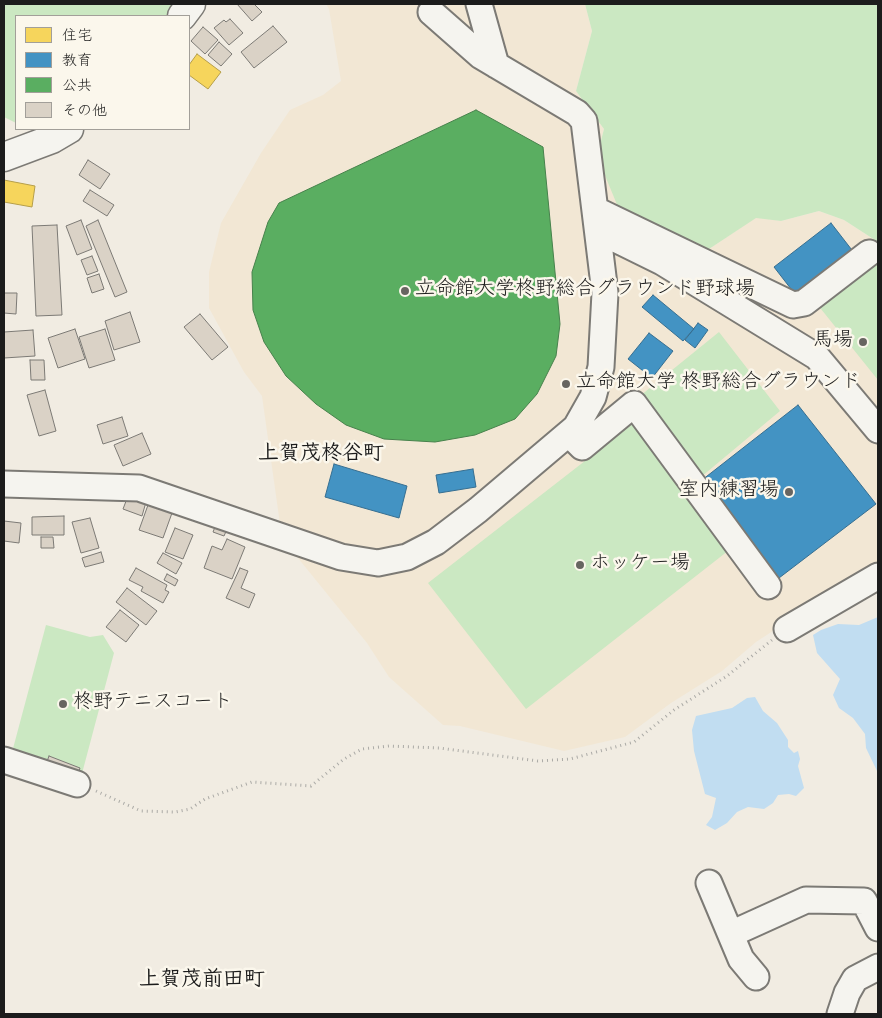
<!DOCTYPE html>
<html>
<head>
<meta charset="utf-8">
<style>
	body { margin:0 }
	#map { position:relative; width:882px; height:1018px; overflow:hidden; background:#f1ece2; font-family:"Indie Flower","Klee One",sans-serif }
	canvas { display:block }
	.frame { position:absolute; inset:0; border:5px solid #1c1c1c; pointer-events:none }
	.legend { position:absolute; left:15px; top:15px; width:175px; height:115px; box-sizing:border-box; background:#fbf7ec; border:1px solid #a29f99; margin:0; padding:6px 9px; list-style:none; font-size:15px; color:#1c1c1c }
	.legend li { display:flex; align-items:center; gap:10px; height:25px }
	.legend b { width:25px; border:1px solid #a29f99 }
</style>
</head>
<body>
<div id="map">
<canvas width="882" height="1018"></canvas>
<div class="frame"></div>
<ul class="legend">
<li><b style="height:14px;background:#f6d55c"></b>住宅</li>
<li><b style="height:14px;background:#4393c3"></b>教育</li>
<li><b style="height:14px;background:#5aae61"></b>公共</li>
<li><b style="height:14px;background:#dad2c6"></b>その他</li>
</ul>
</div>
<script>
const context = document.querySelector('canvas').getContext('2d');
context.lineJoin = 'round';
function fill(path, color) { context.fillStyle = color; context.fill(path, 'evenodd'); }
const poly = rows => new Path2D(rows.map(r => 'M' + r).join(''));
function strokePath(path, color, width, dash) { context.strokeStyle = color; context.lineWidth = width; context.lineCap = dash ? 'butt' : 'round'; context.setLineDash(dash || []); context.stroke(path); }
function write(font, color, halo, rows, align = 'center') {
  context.font = font + ' "Indie Flower","Klee One",sans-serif'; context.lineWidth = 5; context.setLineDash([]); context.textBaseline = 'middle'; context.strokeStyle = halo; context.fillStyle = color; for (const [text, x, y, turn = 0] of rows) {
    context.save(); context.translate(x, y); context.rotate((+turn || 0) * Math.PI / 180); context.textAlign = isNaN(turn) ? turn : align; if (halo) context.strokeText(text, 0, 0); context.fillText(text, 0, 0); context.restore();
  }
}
fill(poly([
	[326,4,585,4,592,31,576,91,604,129,597,156,709,249,756,217,781,221,819,211,844,220,878,242,878,583,782,625,756,642,722,671,671,703,625,737,564,751,460,726,443,725,389,677,367,643,289,547,280,524,262,396,244,372,209,308,209,272,221,223,261,153,290,110,323,95,341,81,329,9]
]), '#f2e7d4');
fill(poly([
	[4,4,178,4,168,16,16,16,16,123,4,117],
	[585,4,878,4,878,242,844,220,819,211,781,221,756,218,709,249,660,234,618,207,597,156,604,129,576,91,592,31],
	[878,259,878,380,817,304],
	[719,332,780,411,701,477,640,396],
	[635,422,733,547,526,709,428,583],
	[46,625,90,637,103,635,114,653,80,781,11,756]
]), '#cbe8c2');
fill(poly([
	[878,617,878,773,866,748,865,734,853,718,839,708,833,695,840,679,817,653,813,635,821,630,838,624,859,625],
	[755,697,763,711,777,723,788,740,788,747,794,753,798,751,800,759,798,766,804,788,796,796,789,794,778,795,773,803,764,809,748,807,737,812,727,823,715,830,706,825,712,817,716,798,705,794,694,751,692,730,696,716,732,708,747,698]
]), '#c1ddf1');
const homes = poly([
	[197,54,221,72,208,89,189,75,189,65,197,54],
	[4,180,35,186,32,207,4,202,4,180]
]);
fill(homes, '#f6d55c');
strokePath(homes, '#b59e49', 1);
const schools = poly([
	[831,223,855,254,798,298,774,267,831,223],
	[653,295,694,329,683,341,642,307,653,295],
	[698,323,708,330,695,348,685,340,698,323],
	[649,333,673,351,652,378,628,359,649,333],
	[798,405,876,504,779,578,702,480,798,405],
	[334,464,407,486,399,518,325,497,334,464],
	[473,469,476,487,439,493,436,475,473,469]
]);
fill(schools, '#4393c3');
strokePath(schools, '#376f91', 1);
const public = poly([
	[476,110,543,147,560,324,556,356,537,394,515,419,475,435,435,442,384,439,346,425,316,404,286,376,264,342,253,310,252,272,268,222,279,203,476,110]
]);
fill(public, '#5aae61');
strokePath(public, '#47824c', 1);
const building = poly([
	[237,4,254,4,262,12,252,21,237,4],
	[230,19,243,33,229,45,214,28,224,20,226,22,230,19],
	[273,26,287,42,254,68,241,52,273,26],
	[203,27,218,40,205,54,191,41,203,27],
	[219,42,232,54,221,66,208,55,219,42],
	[88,160,110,174,100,189,79,175,88,160],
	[90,190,114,205,107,216,83,201,90,190],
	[81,220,92,249,77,255,66,226,81,220],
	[98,220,127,292,115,297,86,226,98,220],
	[57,225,62,315,36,316,32,226,57,225],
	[92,256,98,271,87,275,81,260,92,256],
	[99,274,104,289,92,293,87,278,99,274],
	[4,293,17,293,16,314,4,313,4,293],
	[130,312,140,342,114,350,105,321,130,312],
	[200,314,228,347,212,360,184,327,200,314],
	[75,329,85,359,58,368,48,338,75,329],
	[105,329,115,360,89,368,79,337,105,329],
	[33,330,35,356,4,358,4,332,33,330],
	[30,360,44,360,45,380,31,380,30,360],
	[45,390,56,431,39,436,27,395,45,390],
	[122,417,128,436,103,444,97,425,122,417],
	[142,433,151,454,123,466,114,445,142,433],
	[128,496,146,502,142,516,123,509,128,496],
	[148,505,172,513,163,538,139,530,148,505],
	[64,516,64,535,32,535,32,517,64,516],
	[90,518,99,548,81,553,72,522,90,518],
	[4,521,21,523,19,543,4,541,4,521],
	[217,522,228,527,224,536,213,532,217,522],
	[175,528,193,535,183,559,165,552,175,528],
	[41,537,53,537,54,548,41,548,41,537],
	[227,539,245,547,232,579,204,568,212,546,222,550,227,539],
	[101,552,104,562,85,567,82,558,101,552],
	[163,553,182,563,176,574,157,563,163,553],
	[136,568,167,585,165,590,169,592,163,603,141,591,143,587,129,580,136,568],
	[240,568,248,571,241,588,255,594,249,608,226,598,240,568],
	[167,574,178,580,175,586,164,580,167,574],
	[127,588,157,611,146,625,116,602,127,588],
	[120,610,139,625,126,642,106,627,120,610],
	[49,756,80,768,76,779,45,767,49,756]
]);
fill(building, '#dad2c6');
strokePath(building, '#7c7a75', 1);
const minor = poly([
	[479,4,496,65],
	[596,210,793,305,804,303,869,253],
	[599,231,662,262,817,357,878,430],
	[569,434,582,447,634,404,768,586],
	[4,484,139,488,341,557,378,563,407,557,436,542,478,510,576,427,593,397,601,367,605,293,584,121,577,113,481,56,431,12],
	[787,629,878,576],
	[4,760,77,784],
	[709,883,741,959,756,977],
	[731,934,806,900,864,901,878,928],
	[840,1014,847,993,855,979,878,967]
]);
const major = poly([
	[182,16,191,4],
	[4,157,52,139,69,129]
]);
strokePath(minor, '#7c7a75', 29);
strokePath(major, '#7c7a75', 31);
strokePath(poly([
	[96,791,141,811,175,812,190,809,205,799,252,782,311,786,344,759,362,749,389,746,439,748,538,761,570,759,634,742,674,710,727,676,772,640]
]), '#abaaa6', 3, [1, 4]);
strokePath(minor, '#f5f4ef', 25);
strokePath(major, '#f5f4ef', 28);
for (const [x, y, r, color] of [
	[405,291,5,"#676561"],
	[863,342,5,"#676561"],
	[566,384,5,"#676561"],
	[789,492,5,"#676561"],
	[580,565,5,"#676561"],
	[63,704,5,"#676561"]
]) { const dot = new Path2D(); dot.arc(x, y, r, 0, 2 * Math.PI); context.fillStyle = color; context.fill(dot); strokePath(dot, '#fbf7ec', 2); }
write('20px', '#1c1c1c', '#fbf7ec', [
	["立命館大学柊野総合グラウンド野球場",415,291],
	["馬場",853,342,"right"],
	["立命館大学 柊野総合グラウンド",576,384],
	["室内練習場",779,492,"right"],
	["ホッケー場",590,565],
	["柊野テニスコート",73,704]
], 'left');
write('bold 21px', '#1c1c1c', '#fbf7ec', [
	["上賀茂柊谷町",321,456],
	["上賀茂前田町",202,982]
]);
</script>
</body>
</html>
